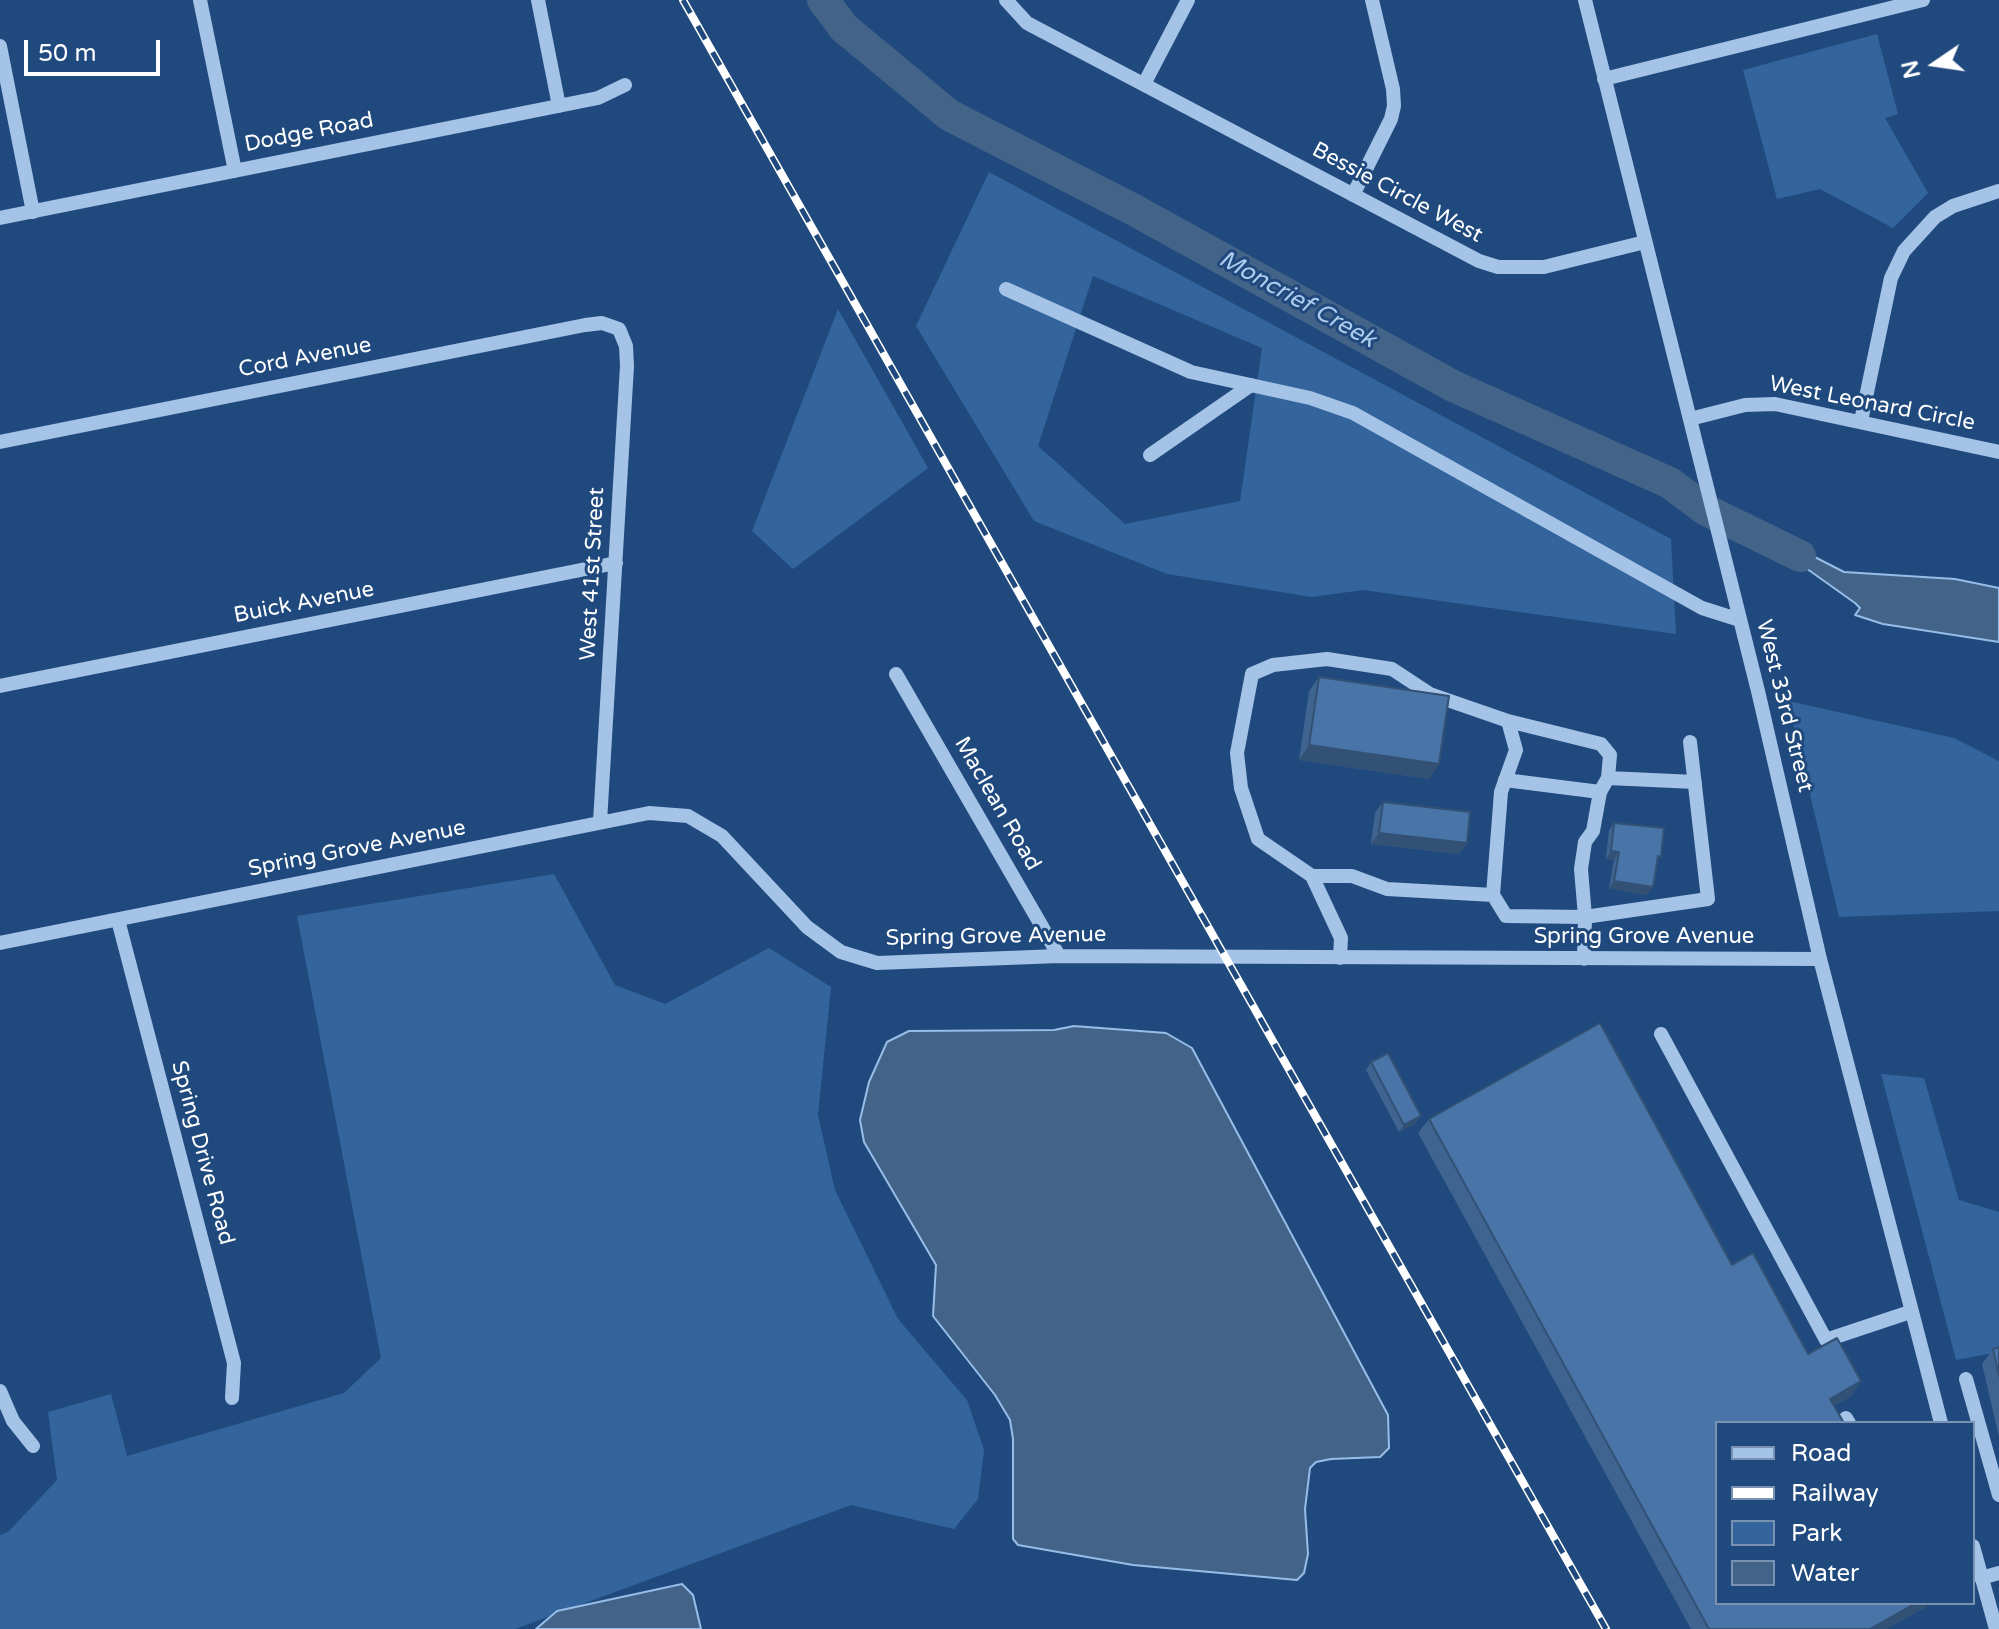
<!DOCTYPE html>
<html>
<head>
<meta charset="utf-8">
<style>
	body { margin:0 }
	#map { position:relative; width:1999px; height:1629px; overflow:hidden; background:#204a7e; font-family:"Varela Round",sans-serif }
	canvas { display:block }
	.legend { position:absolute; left:1715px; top:1421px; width:260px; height:184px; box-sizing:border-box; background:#204a7e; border:2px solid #7992b2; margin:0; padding:10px 14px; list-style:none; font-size:24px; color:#fff }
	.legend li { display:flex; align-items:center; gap:16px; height:40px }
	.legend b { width:40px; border:2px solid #7992b2 }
	.north { position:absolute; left:1895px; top:24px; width:80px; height:80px; -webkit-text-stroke:6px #204a7e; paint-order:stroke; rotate:257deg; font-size:22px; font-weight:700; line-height:32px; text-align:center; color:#fff }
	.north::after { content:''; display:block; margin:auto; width:28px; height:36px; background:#fff; clip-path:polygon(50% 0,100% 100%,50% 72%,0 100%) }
	.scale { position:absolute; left:24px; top:40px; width:136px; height:36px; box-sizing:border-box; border:4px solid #fff; border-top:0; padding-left:10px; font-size:24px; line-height:28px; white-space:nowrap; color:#fff; -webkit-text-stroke:6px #204a7e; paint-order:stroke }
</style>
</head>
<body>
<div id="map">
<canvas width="1999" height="1629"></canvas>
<ul class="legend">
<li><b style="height:10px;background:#a4c3e7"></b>Road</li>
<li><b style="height:10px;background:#fff"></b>Railway</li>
<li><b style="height:22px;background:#33649c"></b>Park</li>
<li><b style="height:22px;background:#446389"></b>Water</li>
</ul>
<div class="north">N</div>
<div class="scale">50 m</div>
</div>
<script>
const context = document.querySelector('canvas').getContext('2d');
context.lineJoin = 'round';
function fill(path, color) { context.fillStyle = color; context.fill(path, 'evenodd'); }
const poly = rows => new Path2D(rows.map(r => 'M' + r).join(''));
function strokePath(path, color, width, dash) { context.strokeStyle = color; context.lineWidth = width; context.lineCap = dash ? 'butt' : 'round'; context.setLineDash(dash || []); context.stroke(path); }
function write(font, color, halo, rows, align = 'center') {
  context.font = font + ' "Varela Round",sans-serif'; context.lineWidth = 6; context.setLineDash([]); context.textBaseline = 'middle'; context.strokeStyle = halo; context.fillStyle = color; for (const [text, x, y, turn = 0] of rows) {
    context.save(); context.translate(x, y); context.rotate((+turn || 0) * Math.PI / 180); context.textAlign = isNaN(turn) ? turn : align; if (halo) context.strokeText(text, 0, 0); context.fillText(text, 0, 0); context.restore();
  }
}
fill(poly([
	[1877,34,1898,114,1885,118,1928,193,1893,228,1820,189,1777,199,1743,70],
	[989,172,1671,539,1676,634,1363,590,1312,597,1167,574,1034,521,916,326],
	[1093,276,1262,348,1240,501,1125,524,1038,446],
	[838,309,928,468,793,569,752,531],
	[1788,701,1954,738,1999,761,1999,911,1839,917],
	[554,874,615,985,665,1004,769,948,831,987,818,1115,835,1190,898,1319,967,1400,984,1450,978,1499,954,1529,851,1505,515,1629,0,1629,0,1535,8,1532,57,1480,48,1412,111,1394,127,1456,344,1393,381,1358,297,916],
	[1881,1074,1924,1078,1959,1200,1999,1212,1999,1352,1956,1360]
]), '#33649c');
const water = poly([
	[1803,551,1844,572,1955,579,1999,588,1999,642,1883,624,1855,615,1860,608,1855,603,1796,561,1803,551],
	[1074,1026,1166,1033,1192,1048,1388,1415,1389,1448,1380,1457,1331,1459,1316,1462,1310,1468,1305,1509,1308,1554,1304,1573,1297,1580,1133,1565,1018,1545,1013,1539,1013,1439,1010,1420,995,1395,933,1316,936,1265,864,1142,860,1120,869,1082,887,1042,909,1031,1054,1030,1074,1026],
	[682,1584,693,1595,701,1629,536,1629,557,1611,682,1584]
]);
fill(water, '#446389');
strokePath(water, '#97bee8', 2);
strokePath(poly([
	[823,0,844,28,949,115,1136,211,1453,386,1670,483,1706,510,1800,556]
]), '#446389', 32);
strokePath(poly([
	[200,0,235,171],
	[538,0,559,106],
	[1006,0,1027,23,1479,261,1498,267,1544,267,1645,242],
	[1585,0,1758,691,1820,959,1941,1423],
	[0,46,33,212],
	[1604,79,1923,0],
	[1144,84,1188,0],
	[1353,195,1391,119,1394,106,1393,89,1372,0],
	[0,218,598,98,625,85],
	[1006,289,1191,372,1310,398,1353,413,1702,608,1740,620],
	[1690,419,1745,405,1775,404,1999,452],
	[1861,421,1891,278,1904,251,1935,217,1953,206,1999,191],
	[0,442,585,325,602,323,619,329,626,346,627,366,600,822],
	[1150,455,1251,385],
	[896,674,1059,956],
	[0,686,616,563],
	[1508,721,1601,744,1610,755,1608,778,1695,782],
	[1608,778,1600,792,1593,831,1585,842,1581,869,1585,917,1708,899,1690,742],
	[1505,780,1600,792],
	[1312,876,1352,876,1387,889,1493,895,1501,792,1516,750,1508,721,1430,694,1392,669,1327,659,1273,665,1252,674,1237,753,1241,788,1258,839,1312,876,1341,938,1340,958],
	[1493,895,1506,916,1585,917,1584,959],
	[118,920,234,1363,232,1398],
	[0,943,649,813,688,816,722,836,807,927,841,952,877,963,1059,956,1820,959],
	[1661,1034,1826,1340,1910,1312],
	[1966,1379,1999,1495],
	[0,1391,13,1421,33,1446],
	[1846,1418,1849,1423],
	[1973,1546,1996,1629],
	[1981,1578,1999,1573]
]), '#a4c3e7', 14);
const rail = poly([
	[683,0,1606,1629]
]);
strokePath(rail, '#fff', 8);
strokePath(rail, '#204a7e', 5, [15]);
fill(poly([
	[1319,677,1439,764,1429,779,1299,760,1309,691],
	[1383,802,1467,843,1459,854,1371,844,1375,813],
	[1614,823,1657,863,1647,895,1609,888,1614,860,1606,859,1609,830],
	[1371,1062,1416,1123,1399,1132,1366,1070],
	[1429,1119,1732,1265,1808,1354,1861,1381,1851,1396,1834,1406,1717,1603,1929,1603,1926,1607,1886,1629,1691,1629,1418,1133],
	[1999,1347,1999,1437,1982,1364,1993,1349]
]), '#3f6490');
fill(poly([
	[1309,745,1439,764,1429,779,1299,760],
	[1379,833,1467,843,1459,854,1371,844],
	[1611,851,1619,852,1614,860,1606,859],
	[1614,881,1653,887,1647,895,1609,888],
	[1421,1116,1416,1123,1399,1132,1404,1125],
	[1861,1381,1851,1396,1820,1414,1830,1399],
	[1916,1603,1929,1603,1926,1607,1886,1629,1870,1629]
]), '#335175');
const building = poly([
	[1319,677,1449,696,1439,764,1309,745,1319,677],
	[1383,802,1470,812,1467,843,1379,833,1383,802],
	[1614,823,1664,828,1661,857,1658,856,1653,887,1614,881,1619,852,1611,851,1614,823],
	[1600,1023,1732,1265,1753,1253,1808,1354,1837,1338,1861,1381,1830,1399,1844,1423,1717,1423,1717,1603,1916,1603,1870,1629,1709,1629,1429,1119,1600,1023],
	[1388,1053,1421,1116,1404,1125,1371,1062,1388,1053],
	[1999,1347,1999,1376,1993,1349,1999,1347]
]);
fill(building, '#4974a7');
strokePath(building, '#335175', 2);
write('22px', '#fff', '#204a7e', [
	["Dodge Road",309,133,-11],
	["Bessie Circle West",1397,193,28],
	["Cord Avenue",305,358,-11],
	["West Leonard Circle",1872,404,11],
	["West 41st Street",593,574,-87],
	["Buick Avenue",304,603,-11],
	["West 33rd Street",1784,706,76],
	["Maclean Road",997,804,60],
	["Spring Grove Avenue",357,849,-11],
	["Spring Grove Avenue",996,937,-1],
	["Spring Grove Avenue",1644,937],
	["Spring Drive Road",202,1153,75]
]);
write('italic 24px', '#afcdef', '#204a7e', [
	["Moncrief Creek",1297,300,29]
]);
</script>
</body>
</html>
